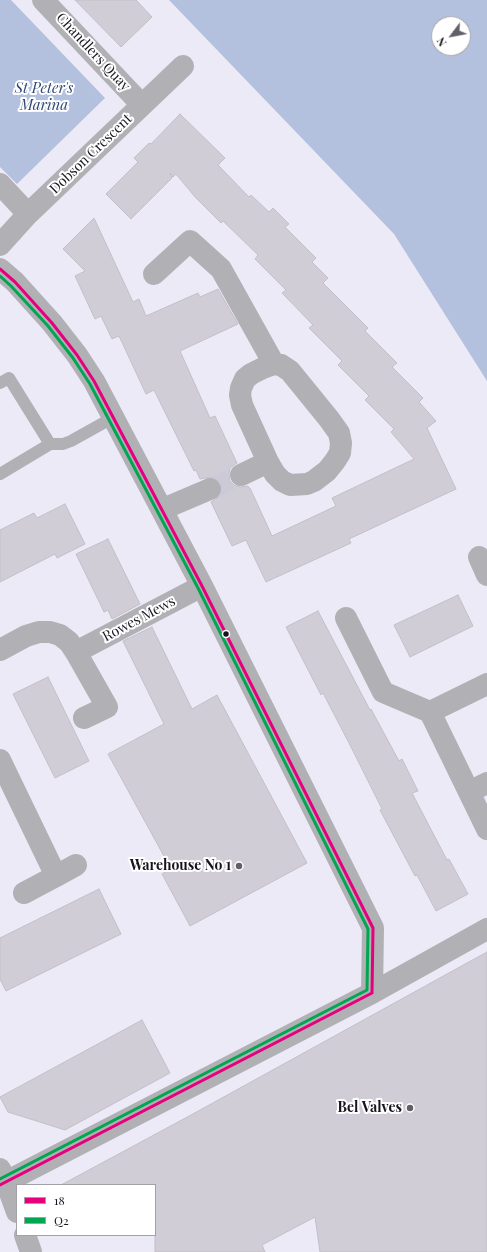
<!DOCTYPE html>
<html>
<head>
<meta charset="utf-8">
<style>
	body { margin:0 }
	#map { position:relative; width:487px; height:1252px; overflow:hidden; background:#eceaf6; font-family:"Playfair Display",serif }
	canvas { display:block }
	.legend { position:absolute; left:16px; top:1184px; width:140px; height:52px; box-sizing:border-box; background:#fff; border:1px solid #a2a1a5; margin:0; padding:5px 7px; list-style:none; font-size:12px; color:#16141e }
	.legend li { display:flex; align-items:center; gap:8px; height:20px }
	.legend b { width:20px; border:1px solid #a2a1a5 }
	.north { position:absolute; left:431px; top:16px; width:40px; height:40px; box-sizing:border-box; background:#fff; border:1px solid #a2a1a5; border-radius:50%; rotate:238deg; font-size:11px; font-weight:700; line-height:16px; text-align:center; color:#16141e }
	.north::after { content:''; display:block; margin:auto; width:14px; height:18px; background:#615f6a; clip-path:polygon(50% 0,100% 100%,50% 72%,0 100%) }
</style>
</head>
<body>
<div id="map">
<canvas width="487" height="1252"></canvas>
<ul class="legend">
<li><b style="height:5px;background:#e5007d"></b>18</li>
<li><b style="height:5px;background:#00a651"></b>Q2</li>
</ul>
<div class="north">N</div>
</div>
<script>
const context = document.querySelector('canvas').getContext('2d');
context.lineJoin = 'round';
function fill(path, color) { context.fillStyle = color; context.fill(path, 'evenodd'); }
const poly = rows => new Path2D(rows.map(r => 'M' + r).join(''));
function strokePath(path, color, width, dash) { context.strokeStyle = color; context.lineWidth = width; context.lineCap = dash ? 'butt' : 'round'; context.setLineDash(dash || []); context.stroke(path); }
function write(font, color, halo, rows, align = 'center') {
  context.font = font + ' "Playfair Display",serif'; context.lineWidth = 4; context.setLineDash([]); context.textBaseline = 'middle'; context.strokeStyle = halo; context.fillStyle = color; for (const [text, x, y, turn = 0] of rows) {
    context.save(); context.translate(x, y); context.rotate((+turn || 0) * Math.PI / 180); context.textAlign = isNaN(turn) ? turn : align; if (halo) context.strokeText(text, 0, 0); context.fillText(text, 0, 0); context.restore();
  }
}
fill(poly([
	[0,0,11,0,105,98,17,184,0,167],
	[169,0,487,0,487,381,394,234],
	[439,24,463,24,463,48,439,48]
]), '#b4c1de');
const building = poly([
	[75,0,136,0,152,17,121,47,75,0],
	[180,114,225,158,218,165,249,197,251,195,269,212,273,208,289,224,285,227,316,258,312,262,328,278,323,283,368,328,365,331,397,363,392,367,423,398,419,402,436,421,427,428,456,489,349,539,351,543,266,582,246,540,232,546,211,502,220,496,222,490,221,484,218,479,212,477,200,479,196,470,194,471,154,390,146,394,119,336,112,339,101,316,95,319,75,276,85,271,63,249,94,218,133,302,139,299,146,316,198,293,200,297,218,289,238,324,180,351,210,418,215,416,237,463,230,468,229,474,230,481,234,485,240,487,248,486,249,488,250,488,272,536,336,506,332,498,414,459,391,432,394,429,365,400,369,396,338,365,342,361,309,328,313,325,282,293,286,290,255,259,258,255,223,221,221,223,195,197,176,174,173,177,170,173,172,178,131,219,106,194,138,162,134,158,149,143,151,144,180,114],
	[65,504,85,544,57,558,55,554,0,582,0,530,34,513,37,518,65,504],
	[108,539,140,604,112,619,108,610,104,612,76,554,108,539],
	[458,595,473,626,410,657,394,625,458,595],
	[318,611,370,710,371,709,399,761,402,759,418,791,412,793,447,860,449,859,468,894,436,911,417,875,415,876,380,810,382,809,349,743,323,693,321,695,286,627,318,611],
	[152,627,192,709,217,695,307,863,190,926,162,874,171,869,108,754,164,724,123,641,152,627],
	[48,677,89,761,55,778,13,694,48,677],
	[99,889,121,934,6,991,0,979,0,938,99,889],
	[487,952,487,1252,320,1252,315,1217,262,1245,265,1252,155,1252,155,1185,61,1185,191,1115,487,952],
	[142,1020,170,1073,65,1130,8,1112,0,1097,142,1020]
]);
fill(building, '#d0cdd7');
strokePath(building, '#c2bfc8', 1);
strokePath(poly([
	[210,489,241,475]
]), '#cccad6', 22, [22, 11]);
strokePath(poly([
	[0,383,9,378,50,444],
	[0,474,50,444,63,444,71,441,114,417]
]), '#b0b0b5', 12);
strokePath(poly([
	[43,0,142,105],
	[0,184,28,214],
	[0,245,28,214,183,66],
	[0,269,15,282,52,323,77,355,94,381,202,586,373,928,372,993],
	[154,274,190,241,221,269,274,364],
	[241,475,268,462,242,405,240,395,241,388,245,379,251,374,263,368,274,364,281,365,290,371,329,419,339,433,341,443,340,453,335,461,327,471,314,481,307,484,290,485,282,481,275,474,268,462],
	[163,509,210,489],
	[479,557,487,575],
	[346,618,383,692,430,712],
	[0,650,26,636,39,632,50,632,60,635,69,642,77,654,107,707,84,718],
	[76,652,202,586],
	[487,684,430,712,487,829],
	[0,760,56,876,24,893],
	[469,792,487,783],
	[56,876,76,865],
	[0,1169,6,1182,17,1212],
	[0,1185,372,993,487,929],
	[25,1235,31,1252]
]), '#b0b0b5', 22);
strokePath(poly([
	[0,269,15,282,52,323,77,355,94,381,202,586,373,928,372,993],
	[0,1185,372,993]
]), '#e5007d', 3);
strokePath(poly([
	[0,276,11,286,48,326,73,358,90,384,198,588,368,929,367,990,0,1179]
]), '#00a651', 3);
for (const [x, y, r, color] of [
	[226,634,3.5,"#16141e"],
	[239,866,4,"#615f6a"],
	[410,1108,4,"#615f6a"]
]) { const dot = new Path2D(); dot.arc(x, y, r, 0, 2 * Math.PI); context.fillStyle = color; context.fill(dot); strokePath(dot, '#fff', 1.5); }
write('14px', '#16141e', '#fff', [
	["Chandlers Quay",93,52,47],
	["Dobson Crescent",91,154,-44],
	["Rowes Mews",139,619,-28]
]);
write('bold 14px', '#16141e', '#fff', [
	["Warehouse No 1",231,866],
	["Bel Valves",402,1108]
], 'right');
write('italic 15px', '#2e4776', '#fff', [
	["St Peter's",44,88],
	["Marina",44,105]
]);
</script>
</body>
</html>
